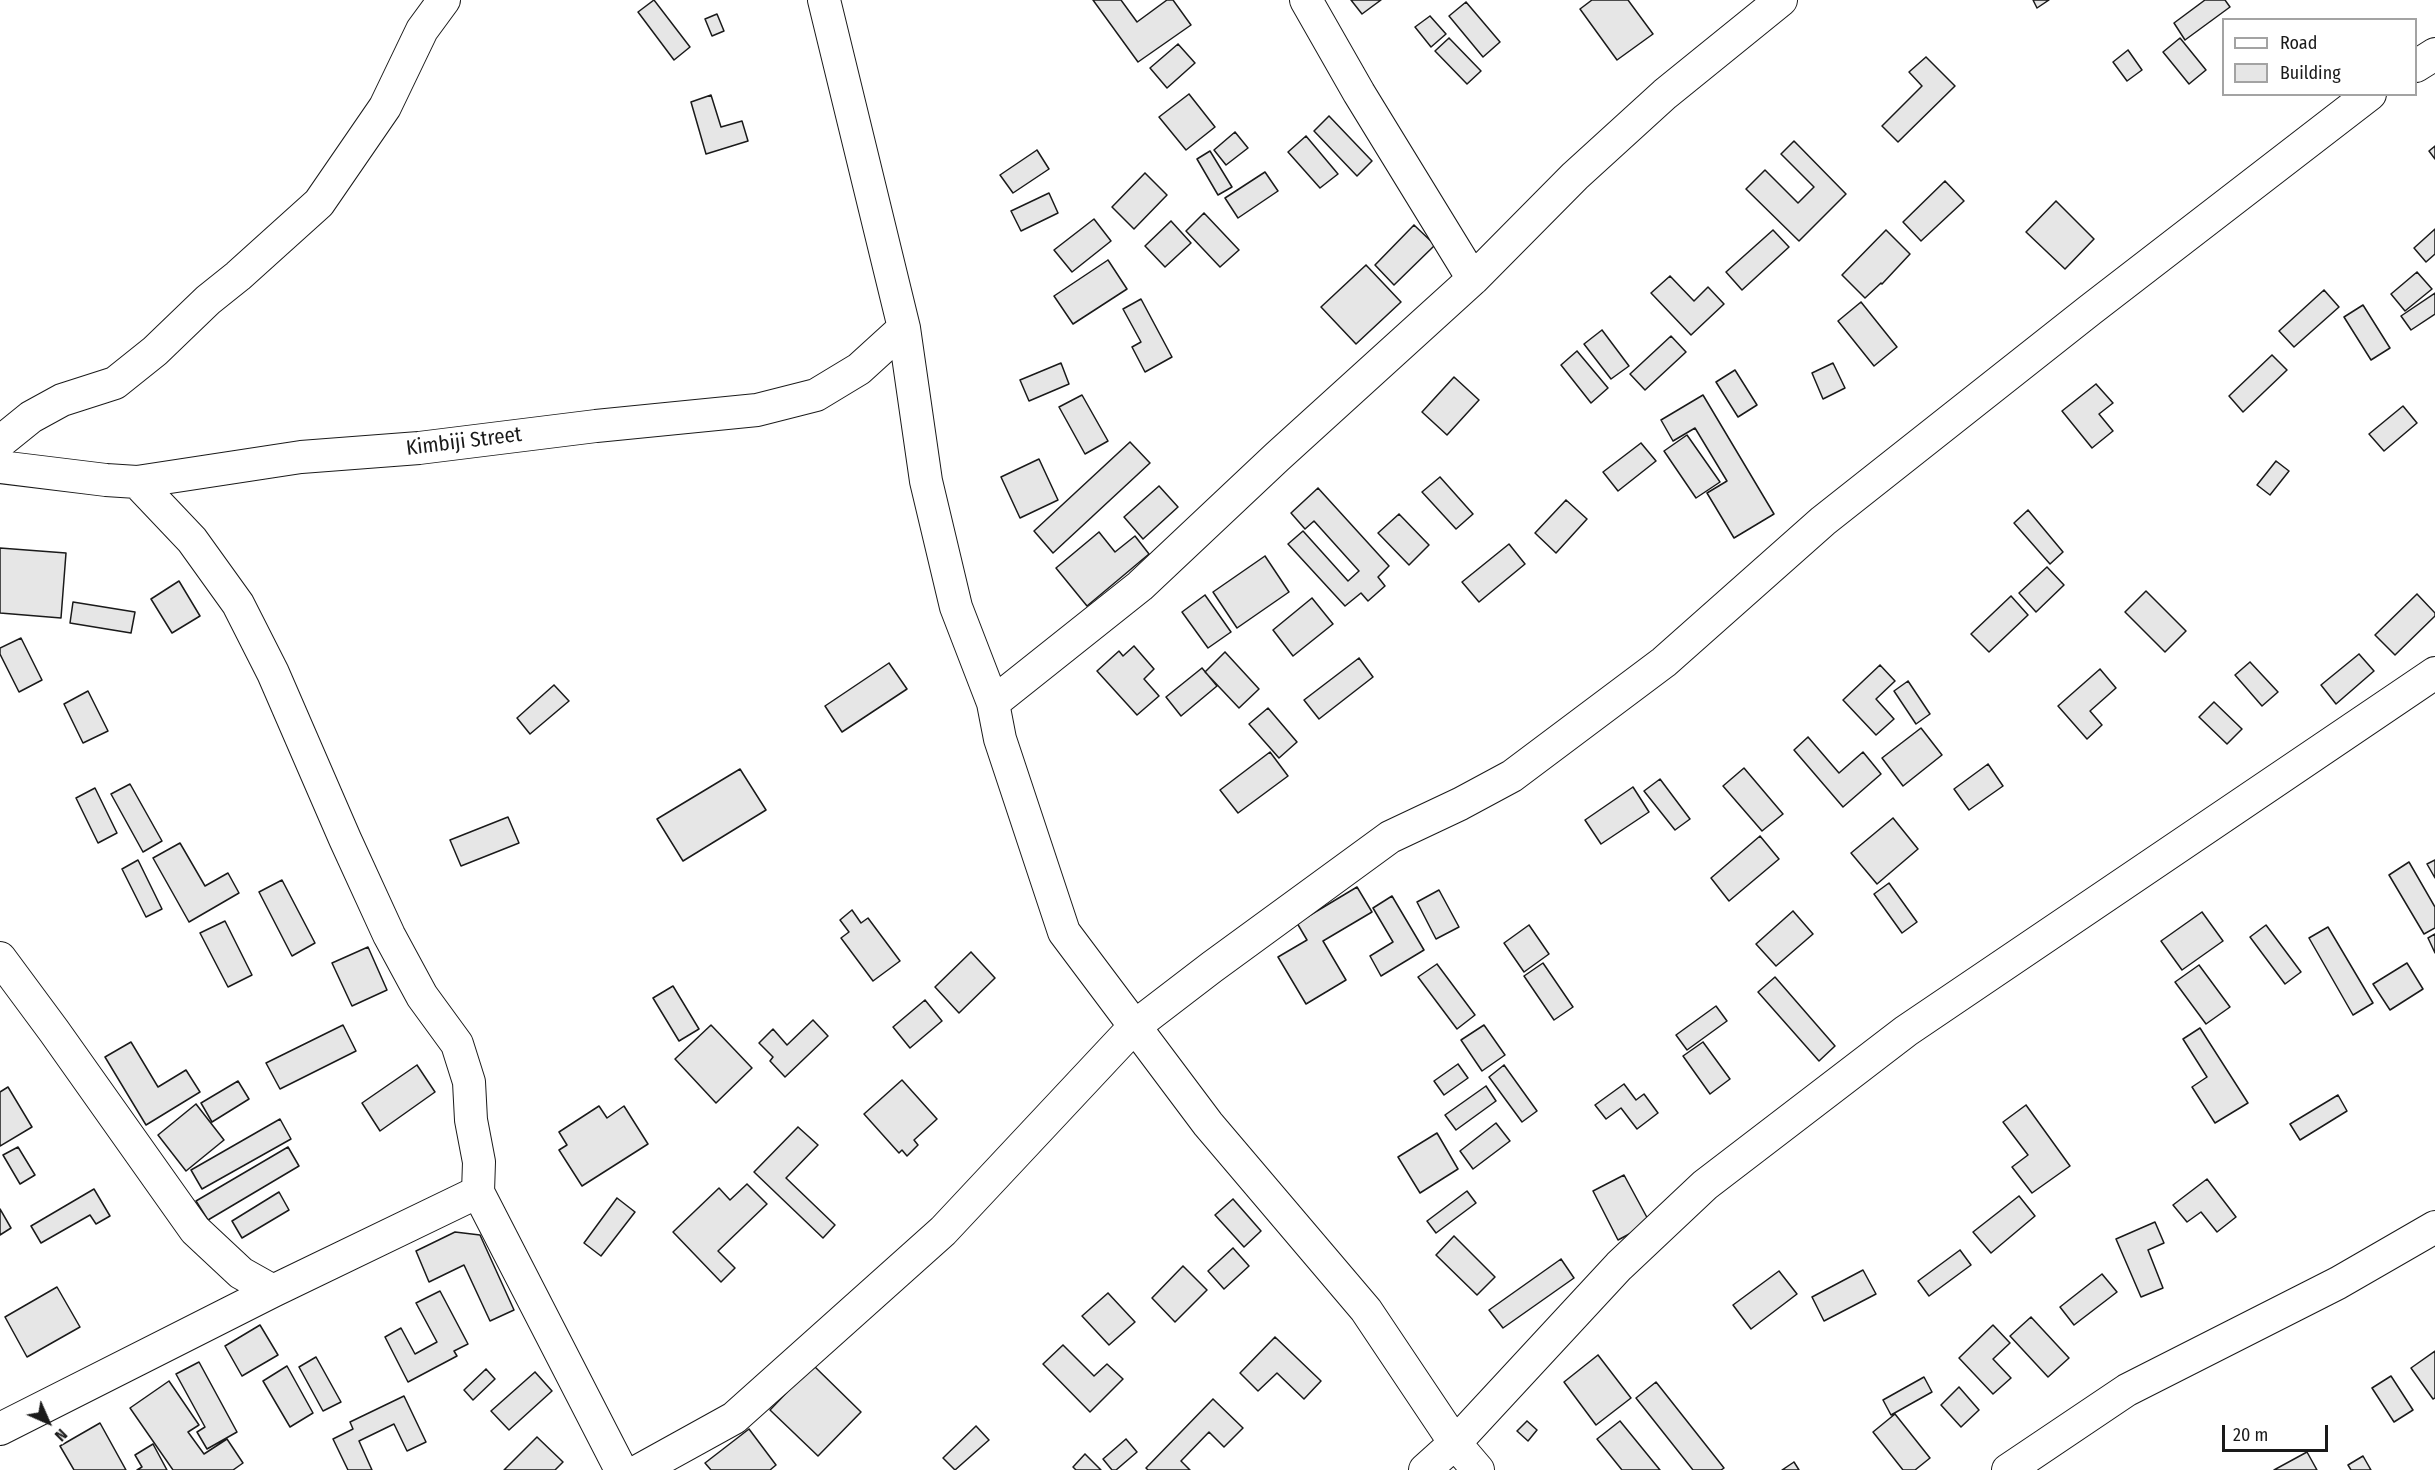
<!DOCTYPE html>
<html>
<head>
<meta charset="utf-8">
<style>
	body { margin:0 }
	#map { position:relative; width:2435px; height:1470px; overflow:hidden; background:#fff; font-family:"Fira Sans Condensed",sans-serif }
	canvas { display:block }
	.legend { position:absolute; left:2222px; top:18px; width:195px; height:78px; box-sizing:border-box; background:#fff; border:2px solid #a3a3a3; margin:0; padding:8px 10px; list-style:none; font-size:18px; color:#1a1a1a }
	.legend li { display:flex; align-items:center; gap:12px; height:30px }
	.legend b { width:30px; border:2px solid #a3a3a3 }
	.north { position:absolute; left:18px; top:1392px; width:60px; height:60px; -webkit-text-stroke:4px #fff; paint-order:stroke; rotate:135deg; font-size:16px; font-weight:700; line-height:24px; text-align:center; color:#1a1a1a }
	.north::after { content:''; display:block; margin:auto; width:21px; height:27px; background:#1a1a1a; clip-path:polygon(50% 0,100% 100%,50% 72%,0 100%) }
	.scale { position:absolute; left:2222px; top:1425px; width:106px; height:27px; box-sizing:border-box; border:3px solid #1a1a1a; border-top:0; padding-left:8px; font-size:18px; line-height:21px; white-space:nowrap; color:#1a1a1a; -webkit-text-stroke:4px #fff; paint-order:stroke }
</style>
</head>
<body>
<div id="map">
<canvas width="2435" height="1470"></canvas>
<ul class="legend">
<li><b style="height:8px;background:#fff"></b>Road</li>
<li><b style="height:16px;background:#e6e6e6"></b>Building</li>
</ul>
<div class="north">N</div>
<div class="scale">20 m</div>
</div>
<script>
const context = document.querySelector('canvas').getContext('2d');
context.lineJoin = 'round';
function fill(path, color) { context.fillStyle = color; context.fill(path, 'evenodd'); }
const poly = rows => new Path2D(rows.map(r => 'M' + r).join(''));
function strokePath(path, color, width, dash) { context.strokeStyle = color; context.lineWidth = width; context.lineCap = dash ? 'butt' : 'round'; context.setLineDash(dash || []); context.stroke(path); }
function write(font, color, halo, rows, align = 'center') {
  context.font = font + ' "Fira Sans Condensed",sans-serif'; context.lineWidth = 4.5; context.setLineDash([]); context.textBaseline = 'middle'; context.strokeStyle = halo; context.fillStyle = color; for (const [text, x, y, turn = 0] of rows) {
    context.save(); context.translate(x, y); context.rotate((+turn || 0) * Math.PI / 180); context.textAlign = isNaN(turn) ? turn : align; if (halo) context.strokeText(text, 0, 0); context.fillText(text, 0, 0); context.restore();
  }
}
const building = poly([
	[654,0,690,47,674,60,638,12,654,0],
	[1093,0,1121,0,1137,22,1167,0,1173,0,1191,25,1138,62,1093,0],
	[1351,0,1381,0,1362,14,1351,0],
	[1592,0,1628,0,1653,34,1617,60,1580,9,1592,0],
	[2033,0,2049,0,2037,8,2033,0],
	[2205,0,2225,0,2230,7,2185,40,2174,23,2205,0],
	[1466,2,1500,42,1483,57,1449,16,1466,2],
	[717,14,724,31,712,36,705,19,717,14],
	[1430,16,1446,34,1431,47,1415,27,1430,16],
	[1449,38,1481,71,1467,84,1435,51,1449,38],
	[2180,38,2206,70,2189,84,2163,52,2180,38],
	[1178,44,1195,63,1167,88,1150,68,1178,44],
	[2128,50,2142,70,2127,81,2113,62,2128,50],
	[1926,57,1955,86,1898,142,1882,126,1922,86,1909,72,1926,57],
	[1189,94,1215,127,1186,150,1159,117,1189,94],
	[711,95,721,127,742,121,748,141,706,154,691,102,711,95],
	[1329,116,1372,161,1357,176,1314,131,1329,116],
	[1235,132,1248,148,1226,165,1214,150,1235,132],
	[1306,136,1338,174,1320,188,1288,152,1306,136],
	[1794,141,1846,194,1799,241,1746,189,1765,170,1798,203,1814,187,1781,154,1794,141],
	[2435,146,2435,159,2429,151,2435,146],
	[1037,150,1049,169,1013,193,1000,175,1037,150],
	[1210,151,1232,187,1218,195,1197,159,1210,151],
	[1265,172,1278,191,1238,218,1225,198,1265,172],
	[1145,173,1167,195,1134,229,1112,207,1145,173],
	[1945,181,1964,201,1921,241,1903,222,1945,181],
	[1049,193,1058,213,1021,231,1011,211,1049,193],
	[2056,201,2094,239,2065,269,2026,232,2056,201],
	[1204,213,1239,250,1220,267,1186,231,1204,213],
	[1094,219,1111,241,1072,272,1054,250,1094,219],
	[1171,221,1191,243,1165,267,1145,246,1171,221],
	[1414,225,1435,245,1394,285,1375,265,1414,225],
	[2435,229,2435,254,2426,262,2414,248,2435,229],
	[1773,230,1789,247,1742,290,1726,272,1773,230],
	[1886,230,1910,254,1882,284,1881,283,1865,298,1842,275,1886,230],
	[1108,260,1127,289,1073,324,1054,296,1108,260],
	[1366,265,1401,302,1356,344,1321,307,1366,265],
	[2417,272,2432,289,2405,311,2391,294,2417,272],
	[1670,276,1694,301,1708,287,1724,304,1691,335,1651,293,1670,276],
	[2324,290,2339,307,2294,347,2279,331,2324,290],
	[2435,293,2435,314,2411,330,2401,316,2435,293],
	[1141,299,1172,357,1145,372,1132,347,1141,342,1123,309,1141,299],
	[1861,302,1897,347,1874,366,1838,321,1861,302],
	[2363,305,2390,348,2371,360,2344,317,2363,305],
	[1602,330,1629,366,1611,379,1584,344,1602,330],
	[1671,336,1686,352,1645,390,1630,374,1671,336],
	[1577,351,1608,388,1591,403,1561,365,1577,351],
	[2272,355,2287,370,2243,412,2229,396,2272,355],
	[1061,363,1069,384,1029,401,1020,380,1061,363],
	[1833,363,1845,388,1823,399,1812,373,1833,363],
	[1735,370,1757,405,1738,417,1716,382,1735,370],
	[1454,377,1479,400,1447,435,1422,412,1454,377],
	[2096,384,2113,403,2099,414,2113,431,2092,448,2062,411,2096,384],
	[1082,395,1108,441,1085,454,1059,407,1082,395],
	[1703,395,1774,514,1734,538,1707,493,1727,481,1695,428,1673,441,1661,420,1703,395],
	[2403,406,2417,423,2384,451,2369,434,2403,406],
	[1687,435,1720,482,1696,498,1664,451,1687,435],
	[1130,442,1150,463,1053,553,1034,531,1130,442],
	[1641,443,1656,461,1618,491,1603,472,1641,443],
	[1039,459,1058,500,1020,518,1001,477,1039,459],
	[2276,461,2289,471,2270,495,2257,485,2276,461],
	[1440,477,1473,514,1456,529,1422,492,1440,477],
	[1159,486,1178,507,1143,539,1124,517,1159,486],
	[1318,488,1389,566,1378,577,1385,586,1368,601,1361,593,1345,606,1288,544,1303,531,1348,581,1359,571,1314,521,1305,529,1291,513,1318,488],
	[1566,500,1587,519,1556,553,1535,533,1566,500],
	[2028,510,2063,552,2050,564,2014,523,2028,510],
	[1399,514,1429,545,1409,565,1378,533,1399,514],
	[1099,532,1115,552,1135,536,1149,554,1087,606,1056,568,1099,532],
	[1509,544,1525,564,1479,602,1462,582,1509,544],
	[0,548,66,553,61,618,0,613,0,548],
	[1265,556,1289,592,1237,628,1213,592,1265,556],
	[2047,567,2064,585,2036,612,2019,593,2047,567],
	[179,581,200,616,172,633,151,599,179,581],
	[2146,591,2186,631,2165,652,2125,612,2146,591],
	[2417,594,2435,613,2435,616,2395,655,2375,635,2417,594],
	[1205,595,1231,632,1208,648,1182,612,1205,595],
	[2011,596,2028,615,1989,652,1971,634,2011,596],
	[1312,598,1333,624,1293,656,1273,630,1312,598],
	[73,602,135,612,131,633,70,623,73,602],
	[21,638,42,680,19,692,0,654,0,648,21,638],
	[1134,646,1154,669,1144,679,1159,696,1137,715,1097,671,1119,651,1123,656,1134,646],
	[1225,652,1259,689,1239,708,1205,672,1225,652],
	[2359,654,2374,671,2336,704,2321,685,2359,654],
	[1359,658,1373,677,1319,719,1304,700,1359,658],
	[2250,662,2278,692,2262,706,2235,675,2250,662],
	[889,663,907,689,842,732,825,706,889,663],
	[1880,665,1895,681,1876,699,1894,719,1876,735,1843,700,1880,665],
	[1202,668,1217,686,1181,716,1166,697,1202,668],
	[2100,669,2116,688,2090,711,2102,725,2087,739,2058,706,2100,669],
	[1908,681,1930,714,1916,724,1894,691,1908,681],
	[554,685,569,701,530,734,517,718,554,685],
	[88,691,108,731,83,743,64,704,88,691],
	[2214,702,2242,729,2227,744,2199,717,2214,702],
	[1268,708,1297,742,1279,758,1249,724,1268,708],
	[1921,728,1942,755,1903,786,1882,758,1921,728],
	[1808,737,1839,773,1863,752,1881,774,1843,807,1794,750,1808,737],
	[1270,752,1288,776,1238,813,1220,790,1270,752],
	[1988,764,2003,786,1969,810,1954,789,1988,764],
	[1744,768,1783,814,1762,831,1723,786,1744,768],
	[740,769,766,810,683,861,657,819,740,769],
	[1660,779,1690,819,1675,830,1644,791,1660,779],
	[130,784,162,841,143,852,111,794,130,784],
	[1633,787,1649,812,1601,844,1585,820,1633,787],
	[95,788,117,833,98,843,76,798,95,788],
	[508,817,519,843,461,866,450,840,508,817],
	[1893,818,1918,849,1877,884,1851,853,1893,818],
	[1760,836,1779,859,1729,901,1711,878,1760,836],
	[180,843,205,886,228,873,239,893,189,922,153,858,180,843],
	[138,860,162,909,146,917,122,869,138,860],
	[2435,860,2435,878,2427,864,2435,860],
	[2409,862,2435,907,2435,928,2424,934,2389,875,2409,862],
	[282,880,315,943,292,956,259,892,282,880],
	[1889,883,1917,922,1902,933,1874,894,1889,883],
	[1357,887,1372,912,1323,941,1346,980,1306,1004,1278,957,1307,940,1297,923,1357,887],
	[1439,890,1459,927,1436,939,1417,902,1439,890],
	[1392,896,1424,950,1381,976,1370,956,1393,942,1373,908,1392,896],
	[852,910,861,923,868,918,900,961,873,981,841,938,849,932,840,920,852,910],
	[1793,911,1813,934,1776,966,1756,944,1793,911],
	[2202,912,2223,941,2182,970,2161,941,2202,912],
	[225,921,252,975,228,987,200,933,225,921],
	[1529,925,1549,954,1524,972,1504,943,1529,925],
	[2266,925,2301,972,2285,984,2250,937,2266,925],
	[2328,927,2373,1003,2353,1015,2309,938,2328,927],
	[2435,934,2435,953,2428,938,2435,934],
	[368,947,387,990,352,1006,332,963,368,947],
	[971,952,995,978,959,1013,935,987,971,952],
	[1543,963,1573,1007,1554,1020,1524,976,1543,963],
	[2407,963,2423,989,2390,1010,2373,984,2407,963],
	[1437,964,1475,1015,1457,1029,1418,977,1437,964],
	[2199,965,2230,1007,2206,1024,2175,982,2199,965],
	[1775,977,1835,1046,1819,1061,1758,992,1775,977],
	[673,986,699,1029,679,1041,653,998,673,986],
	[925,1000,942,1021,910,1048,893,1027,925,1000],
	[1716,1006,1727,1021,1687,1050,1676,1035,1716,1006],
	[813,1020,828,1036,785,1077,770,1061,773,1057,759,1043,773,1029,787,1045,813,1020],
	[343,1025,356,1051,280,1089,266,1063,343,1025],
	[711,1025,752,1068,716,1103,675,1059,711,1025],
	[1484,1025,1505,1055,1482,1071,1461,1040,1484,1025],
	[2200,1028,2248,1103,2215,1123,2192,1087,2207,1077,2183,1039,2200,1028],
	[131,1042,158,1087,186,1070,200,1092,146,1125,105,1057,131,1042],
	[1703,1042,1730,1079,1710,1094,1683,1056,1703,1042],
	[1458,1064,1468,1078,1444,1095,1434,1081,1458,1064],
	[417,1065,435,1092,380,1131,362,1103,417,1065],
	[1504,1065,1537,1111,1522,1122,1489,1077,1504,1065],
	[902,1080,937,1119,914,1140,918,1145,907,1156,902,1150,899,1153,864,1114,902,1080],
	[238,1081,249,1099,212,1122,201,1103,238,1081],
	[1624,1084,1636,1100,1644,1094,1658,1113,1637,1129,1621,1108,1606,1119,1595,1105,1624,1084],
	[1486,1086,1496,1101,1456,1130,1445,1115,1486,1086],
	[8,1087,32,1127,0,1146,0,1092,8,1087],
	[2338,1095,2347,1111,2300,1140,2290,1124,2338,1095],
	[196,1104,224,1140,186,1171,158,1135,196,1104],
	[2026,1105,2070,1166,2032,1193,2012,1167,2028,1155,2003,1122,2026,1105],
	[599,1106,607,1118,624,1106,648,1144,582,1186,559,1150,567,1145,559,1132,599,1106],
	[280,1119,291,1139,202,1189,191,1170,280,1119],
	[1496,1123,1510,1141,1473,1169,1460,1151,1496,1123],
	[798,1127,818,1145,786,1178,835,1225,823,1238,754,1172,798,1127],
	[1437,1133,1458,1169,1420,1193,1398,1157,1437,1133],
	[18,1147,35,1175,20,1184,3,1155,18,1147],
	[288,1147,299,1166,208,1220,196,1201,288,1147],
	[1624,1175,1650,1223,1618,1240,1593,1191,1624,1175],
	[2207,1179,2236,1217,2217,1232,2201,1212,2187,1222,2173,1205,2207,1179],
	[747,1184,767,1204,718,1251,735,1268,721,1282,673,1232,719,1188,730,1200,747,1184],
	[94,1189,110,1216,96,1224,90,1215,41,1243,31,1226,94,1189],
	[1467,1191,1476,1203,1436,1233,1427,1221,1467,1191],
	[279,1192,289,1210,242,1238,232,1221,279,1192],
	[2019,1196,2035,1216,1991,1253,1973,1232,2019,1196],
	[617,1198,635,1212,601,1256,584,1243,617,1198],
	[1233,1199,1261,1231,1244,1247,1215,1215,1233,1199],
	[0,1209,11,1228,0,1235,0,1209],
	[2155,1222,2164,1243,2148,1250,2163,1288,2141,1297,2116,1239,2155,1222],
	[455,1232,480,1235,514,1310,490,1321,464,1265,429,1282,416,1251,455,1232],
	[1454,1236,1495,1277,1477,1295,1436,1255,1454,1236],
	[1233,1248,1249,1266,1224,1289,1208,1271,1233,1248],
	[1960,1250,1971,1265,1929,1296,1918,1281,1960,1250],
	[1561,1259,1574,1278,1503,1328,1489,1310,1561,1259],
	[1183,1266,1207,1290,1175,1322,1152,1298,1183,1266],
	[1863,1270,1876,1294,1824,1321,1812,1297,1863,1270],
	[1779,1271,1797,1294,1751,1329,1733,1305,1779,1271],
	[2102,1274,2117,1292,2074,1325,2060,1307,2102,1274],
	[57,1287,80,1327,27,1357,5,1317,57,1287],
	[440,1291,468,1344,454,1351,457,1356,408,1382,385,1337,401,1328,415,1354,437,1342,416,1303,440,1291],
	[1108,1293,1135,1322,1109,1345,1082,1316,1108,1293],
	[2031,1317,2069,1358,2048,1377,2010,1336,2031,1317],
	[260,1325,278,1355,242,1376,225,1346,260,1325],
	[1993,1325,2010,1343,1993,1359,2011,1378,1993,1394,1959,1358,1993,1325],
	[1275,1337,1321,1381,1304,1399,1277,1373,1258,1391,1240,1373,1275,1337],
	[1063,1345,1094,1376,1107,1364,1123,1379,1090,1412,1043,1364,1063,1345],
	[2435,1351,2435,1398,2433,1399,2411,1368,2435,1351],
	[1598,1355,1631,1398,1596,1425,1564,1382,1598,1355],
	[316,1357,341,1402,323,1411,299,1367,316,1357],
	[199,1362,237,1432,207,1449,197,1432,205,1427,176,1374,199,1362],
	[813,1365,861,1412,818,1456,770,1410,813,1365],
	[287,1366,313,1413,290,1427,263,1381,287,1366],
	[486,1369,495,1379,473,1400,464,1390,486,1369],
	[535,1372,552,1391,509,1430,491,1411,535,1372],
	[2391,1376,2413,1410,2394,1422,2372,1388,2391,1376],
	[1924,1377,1932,1392,1891,1415,1883,1400,1924,1377],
	[169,1381,199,1425,188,1432,204,1454,227,1439,243,1463,233,1470,173,1470,130,1408,169,1381],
	[1656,1382,1724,1468,1721,1470,1693,1470,1636,1398,1656,1382],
	[1959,1387,1979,1410,1961,1427,1941,1405,1959,1387],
	[404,1396,426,1442,407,1451,394,1424,359,1441,372,1470,348,1470,333,1439,353,1429,350,1422,404,1396],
	[1213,1399,1243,1428,1224,1447,1209,1432,1181,1461,1190,1470,1148,1470,1146,1468,1213,1399],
	[1895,1414,1930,1458,1915,1470,1903,1470,1873,1432,1895,1414],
	[1527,1421,1537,1430,1528,1441,1517,1431,1527,1421],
	[1620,1421,1660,1470,1622,1470,1597,1439,1620,1421],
	[100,1423,126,1470,74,1470,60,1446,100,1423],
	[976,1426,989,1440,955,1470,943,1458,976,1426],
	[749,1429,776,1465,770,1470,711,1470,705,1463,749,1429],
	[537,1437,563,1462,555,1470,504,1470,537,1437],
	[1126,1439,1137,1452,1116,1470,1112,1470,1103,1459,1126,1439],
	[153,1444,167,1470,137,1470,142,1467,135,1455,153,1444],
	[2307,1452,2317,1470,2274,1470,2307,1452],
	[1085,1454,1101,1470,1076,1470,1073,1467,1085,1454],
	[2363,1456,2371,1470,2351,1470,2348,1465,2363,1456],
	[1794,1462,1799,1470,1782,1470,1794,1462]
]);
fill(building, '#e6e6e6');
strokePath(building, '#1a1a1a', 1.5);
const minor = poly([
	[824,0,904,328,926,481,956,607,993,703,1000,739,1064,932,1208,1124,1366,1310,1455,1443,1478,1470],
	[1306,0,1359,93,1473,279],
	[2416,66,2435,54],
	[0,442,31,417,62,400,115,383,155,351,208,300,238,276,319,203,385,107,422,30,444,0],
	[0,467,106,480,137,482,301,457,419,448,596,426,757,410,816,395,859,369,904,328],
	[137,482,192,540,238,604,273,673,345,839,389,935,422,996,457,1044,469,1082,471,1120,479,1162,478,1192,621,1470],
	[993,703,1140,586,1277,457,1473,279,1575,176,1665,94,1781,0],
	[0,958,54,1031,195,1230,241,1273,273,1291],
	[0,1429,273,1291,478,1192],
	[640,1470,734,1418,943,1231,1135,1026,1212,967,1390,837,1460,804,1512,776,1664,662,1823,521,2090,310,2370,94],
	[1425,1470,1455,1443,1619,1266,1705,1185,1906,1031,2435,673],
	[2008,1470,2127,1390,2338,1283,2435,1227]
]);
strokePath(minor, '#1a1a1a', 34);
strokePath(minor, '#fff', 32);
write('21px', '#1a1a1a', '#fff', [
	["Kimbiji Street",464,442,-7]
]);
</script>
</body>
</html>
